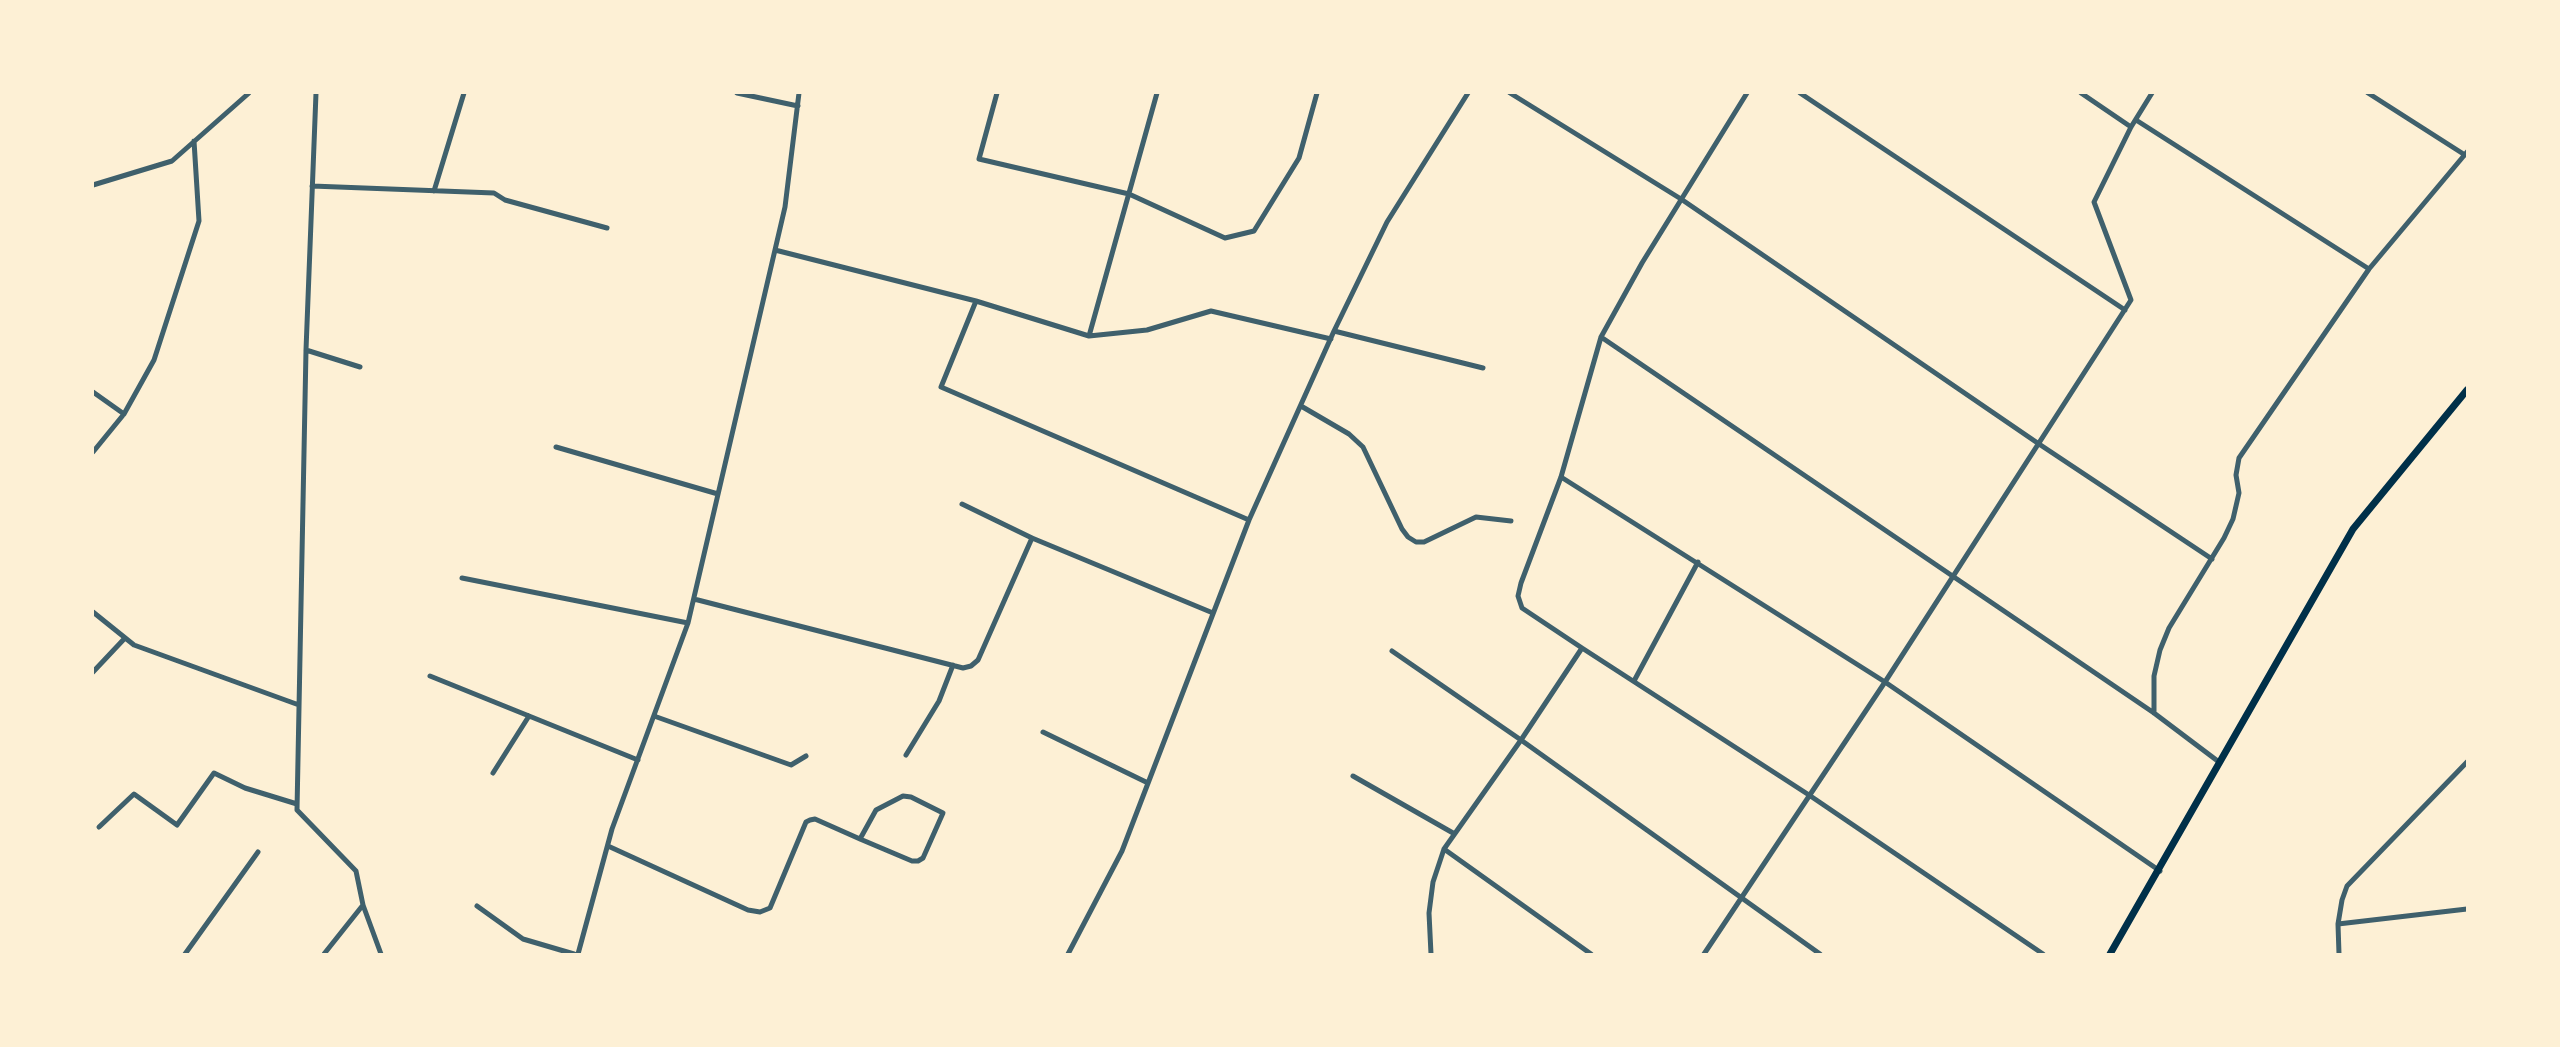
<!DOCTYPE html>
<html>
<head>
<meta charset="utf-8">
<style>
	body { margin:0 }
	#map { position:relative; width:2560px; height:1047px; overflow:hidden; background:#fdf0d5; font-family:Commissioner,sans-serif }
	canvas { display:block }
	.frame { position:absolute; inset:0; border:94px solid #fdf0d5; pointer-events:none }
</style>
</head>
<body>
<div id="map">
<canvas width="2560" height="1047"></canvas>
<div class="frame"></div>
</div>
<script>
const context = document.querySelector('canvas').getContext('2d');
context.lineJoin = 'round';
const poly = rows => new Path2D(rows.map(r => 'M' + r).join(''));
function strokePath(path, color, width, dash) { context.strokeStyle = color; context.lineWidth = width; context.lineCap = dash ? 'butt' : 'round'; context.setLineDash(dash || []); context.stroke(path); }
strokePath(poly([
	[316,93,306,350,297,810,356,871,363,905,381,954],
	[737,93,798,106],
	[997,93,979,159,1129,194,1225,238,1254,231,1299,158,1317,93],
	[1510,93,1681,199,2039,444,2212,559],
	[1800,93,2125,310],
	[2081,93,2131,127],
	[2368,93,2465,155],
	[2136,120,2369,269],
	[93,185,172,161,249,93],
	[312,186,494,193,505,200,607,228],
	[434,191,464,93],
	[775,250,976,301,1089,336,1147,330,1211,311,1331,339],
	[976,301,941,387,1249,520],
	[1334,331,1483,368],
	[1089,336,1157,93],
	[1601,337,2154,713,2219,762],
	[306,350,360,367],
	[93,392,124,414],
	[1301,406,1349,434,1363,447,1402,529,1408,537,1416,542,1424,542,1476,517,1511,521],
	[556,447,718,494],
	[93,452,124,414,154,360,199,221,194,141],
	[1561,477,1885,682,2160,871],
	[962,504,1032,538],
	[462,578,688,623],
	[694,599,963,668,971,666,978,660,1032,538,1213,613],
	[93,612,134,645,299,705],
	[1582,648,1809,795,2043,954],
	[1392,651,1521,740,1820,954],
	[93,672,125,638],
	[430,676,638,760],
	[1634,681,1698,562],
	[2154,713,2154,676,2160,650,2169,628,2224,538,2233,519,2239,493,2236,475,2239,458,2369,269,2467,152],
	[654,716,791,765,806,756],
	[1043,732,1148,783],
	[906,755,939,701,953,665],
	[493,773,529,716],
	[1353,776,1453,833],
	[99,827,134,794,177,825,214,773,245,788,297,804],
	[608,846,748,910,760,912,770,908,806,822,810,820,815,819,860,839,912,861,918,861,923,858,943,813,911,797,903,796,876,810,860,839],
	[1444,849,1591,954],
	[477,906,523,939,574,954],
	[2338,924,2467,909],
	[185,954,258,852],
	[324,954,363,905],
	[578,954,612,829,688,623,785,207,799,93],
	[1068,954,1122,851,1249,520,1334,331,1387,222,1468,93],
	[1431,954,1429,913,1433,882,1444,849,1521,740,1582,648,1522,608,1518,596,1521,583,1561,477,1601,337,1642,263,1747,93],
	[1704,954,1885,682,2131,300,2094,202,2131,127,2152,93],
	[2339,954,2338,924,2342,900,2347,886,2467,762]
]), '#3f606c', 5);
strokePath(poly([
	[2110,954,2353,529,2467,390]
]), '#003049', 7);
</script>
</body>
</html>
